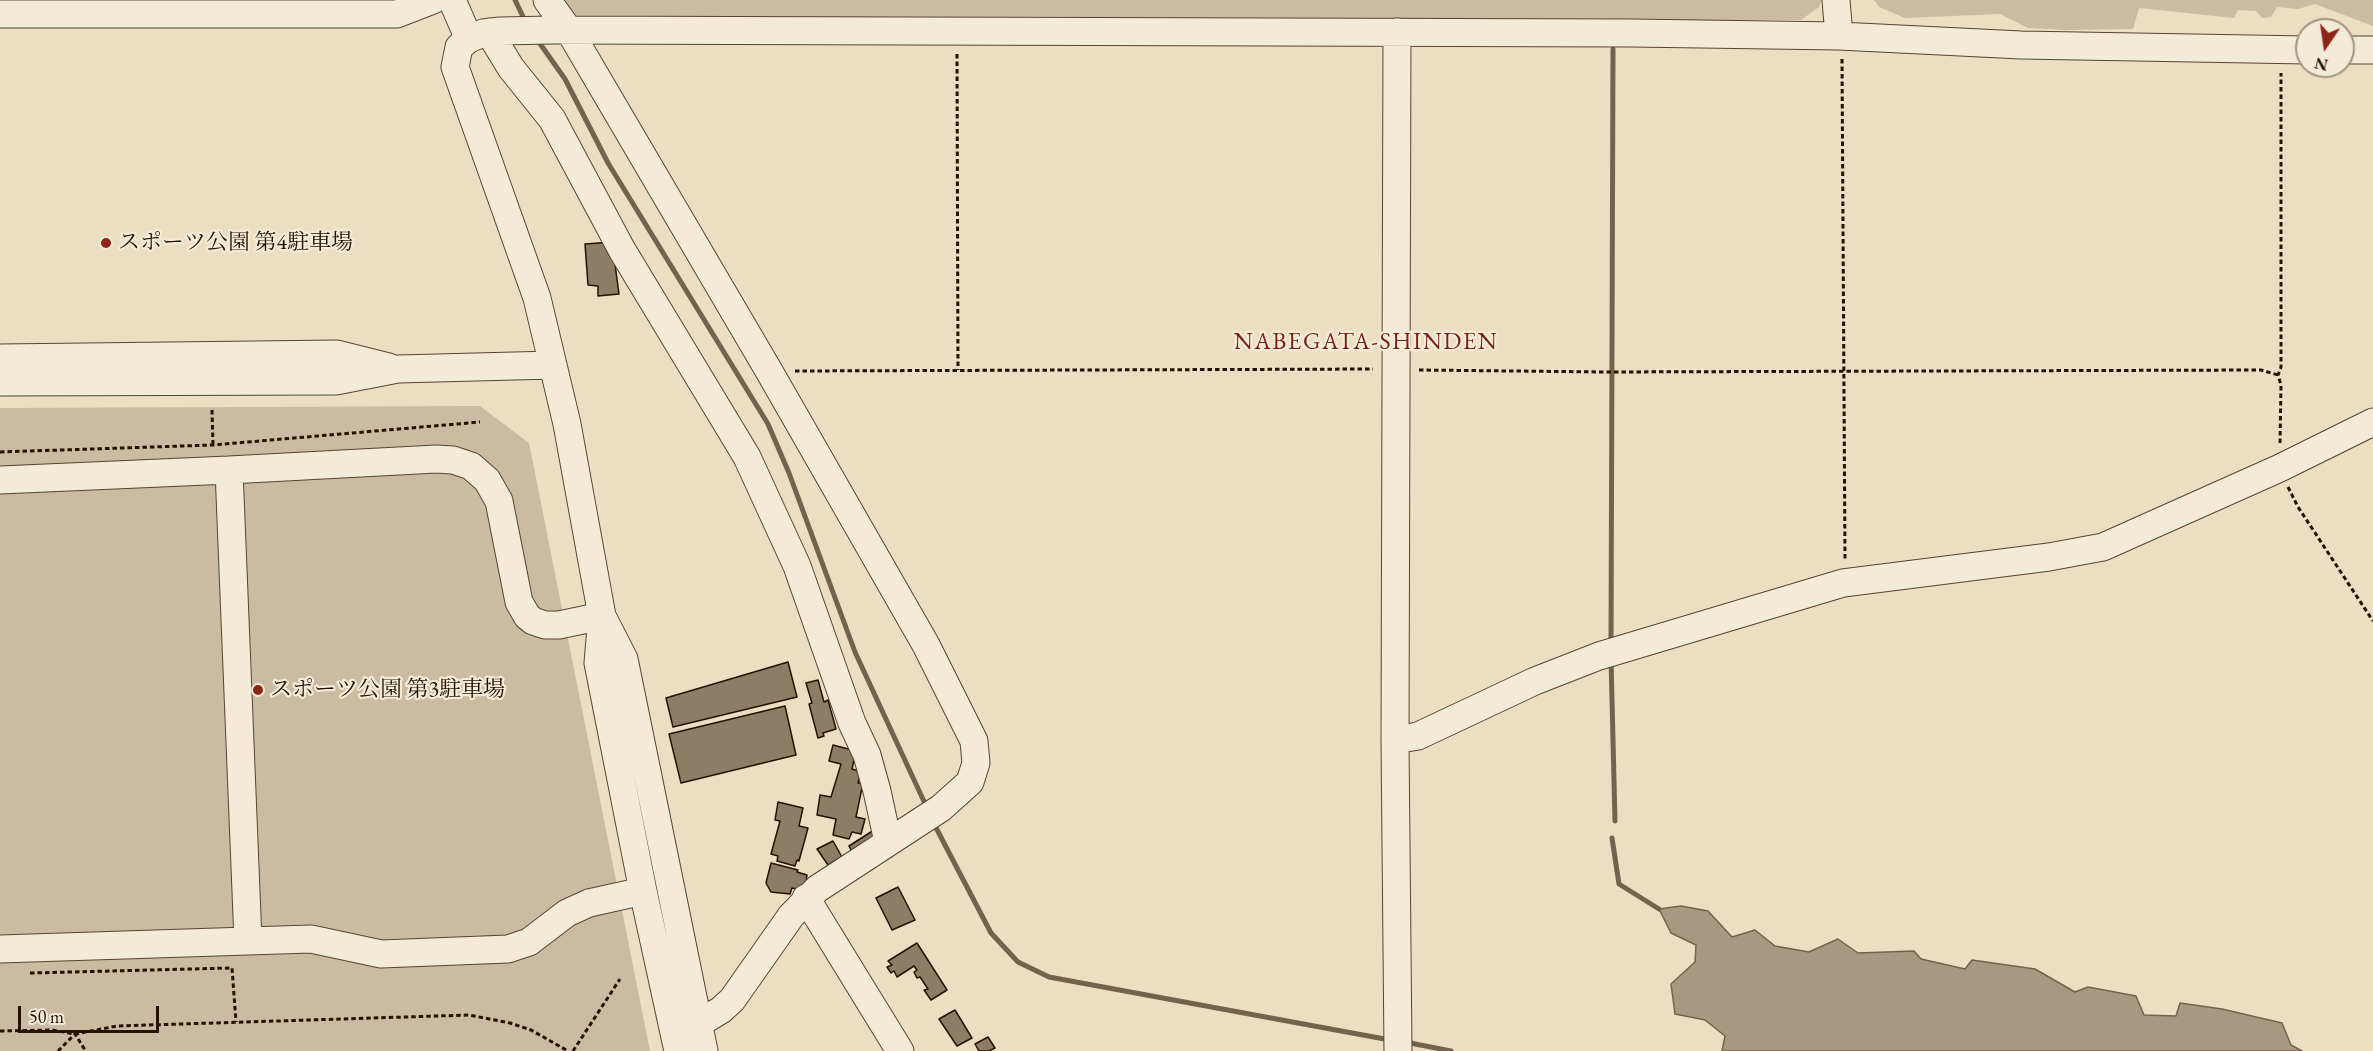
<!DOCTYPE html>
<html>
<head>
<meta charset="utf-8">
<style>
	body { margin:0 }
	#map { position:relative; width:2373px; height:1051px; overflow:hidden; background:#ecdec3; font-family:"EB Garamond",serif }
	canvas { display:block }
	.north { position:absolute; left:2295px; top:18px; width:60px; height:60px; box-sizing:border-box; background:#f3ead8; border:2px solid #a19382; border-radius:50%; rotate:193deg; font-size:16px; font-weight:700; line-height:24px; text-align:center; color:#271101 }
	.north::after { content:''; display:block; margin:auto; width:21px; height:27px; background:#8f2418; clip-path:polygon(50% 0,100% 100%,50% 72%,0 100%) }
	.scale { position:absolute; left:18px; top:1006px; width:141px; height:27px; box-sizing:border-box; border:3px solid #271101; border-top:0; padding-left:8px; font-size:18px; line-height:21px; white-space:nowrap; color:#271101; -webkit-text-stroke:4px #f3ead8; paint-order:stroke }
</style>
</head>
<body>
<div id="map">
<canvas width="2373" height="1051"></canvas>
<div class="north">N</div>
<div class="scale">50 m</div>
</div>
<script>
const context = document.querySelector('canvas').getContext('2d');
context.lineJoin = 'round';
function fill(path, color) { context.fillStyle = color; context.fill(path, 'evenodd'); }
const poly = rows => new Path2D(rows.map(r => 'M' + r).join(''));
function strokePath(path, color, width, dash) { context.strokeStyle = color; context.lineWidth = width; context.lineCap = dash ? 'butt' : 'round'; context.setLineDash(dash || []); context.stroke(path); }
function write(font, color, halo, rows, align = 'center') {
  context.font = font + ' "EB Garamond","Noto Serif JP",serif'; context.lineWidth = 4.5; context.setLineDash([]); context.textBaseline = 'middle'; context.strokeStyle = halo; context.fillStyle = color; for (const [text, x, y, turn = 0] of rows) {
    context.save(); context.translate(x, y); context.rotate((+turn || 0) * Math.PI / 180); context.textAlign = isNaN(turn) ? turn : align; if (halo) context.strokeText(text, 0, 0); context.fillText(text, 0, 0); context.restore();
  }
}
fill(poly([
	[558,0,1822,0,1819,7,1801,20,591,26,566,13],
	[1874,0,2373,0,2373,26,2315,4,2298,9,2277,7,2271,17,2262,18,2256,11,2238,10,2234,18,2139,8,2133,29,2066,30,2028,28,2000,14,1905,18,1879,7],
	[480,406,529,443,650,1051,0,1051,0,408]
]), '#cbbba2');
const water = poly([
	[1681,906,1708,911,1732,937,1755,930,1775,946,1809,952,1838,939,1858,953,1914,951,1921,959,1965,969,1972,960,2035,969,2075,992,2088,987,2136,996,2144,1015,2176,1016,2180,1003,2222,1009,2282,1023,2291,1045,2302,1051,1722,1051,1725,1036,1705,1020,1675,1014,1671,984,1695,962,1696,945,1671,933,1659,909,1681,906]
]);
fill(water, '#a99881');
strokePath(water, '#75624e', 1.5);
strokePath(poly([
	[515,0,526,23],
	[536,38,565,79,608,163,768,424,789,473,855,652,927,808],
	[1611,644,1613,49],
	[1611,659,1615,821],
	[933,822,991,933,1018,962,1049,977,1390,1040],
	[1612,838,1619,884,1659,909],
	[1405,1042,1451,1051]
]), '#75624e', 5);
const building = poly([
	[612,242,619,294,598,296,598,286,588,285,585,244,612,242],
	[788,662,797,697,673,727,666,698,788,662],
	[818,680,824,702,828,700,836,729,823,733,824,736,818,738,809,704,812,703,806,683,818,680],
	[785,706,796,755,681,783,669,734,785,706],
	[833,745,856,751,852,769,861,772,858,783,863,783,856,817,865,819,861,834,852,832,849,839,833,835,836,819,817,815,820,795,831,797,841,764,829,761,833,745],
	[778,802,803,808,799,826,808,828,799,861,797,860,795,866,777,861,778,856,771,854,780,821,775,820,778,802],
	[874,830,877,838,852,852,849,846,874,830],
	[833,841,842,857,828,865,817,849,833,841],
	[771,863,798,870,797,872,807,875,806,882,798,889,792,888,790,894,771,892,766,883,771,863],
	[898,887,915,920,892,930,876,898,898,887],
	[917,943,947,990,931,1000,924,990,928,989,920,977,917,978,914,972,917,970,914,966,897,977,894,971,891,973,887,967,892,965,888,961,917,943],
	[955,1010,972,1038,957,1046,939,1019,955,1010],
	[988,1037,995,1048,989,1051,979,1051,975,1044,988,1037]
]);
fill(building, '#8d7c66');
strokePath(building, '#271101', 1.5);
const minor = poly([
	[452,0,469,39],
	[547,0,570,32,769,371,926,645,974,741,976,763,970,782,941,808,817,889,791,916,732,1000,721,1010,676,1037],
	[1836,0,1839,36],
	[0,14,397,14,433,0],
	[489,32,511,68,552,119,622,250,747,457,797,566,852,723,867,755,877,791,888,842],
	[1397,32,1395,740,1398,1051],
	[2343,50,2373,50],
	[0,358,337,354,389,367],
	[0,382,336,381,398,369,553,365],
	[0,480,229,470],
	[602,616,559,625,545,625,533,621,527,616,519,602,499,501,487,480,471,466,453,460,436,459,229,470,248,941,311,939,381,954,508,949,529,942,567,913,589,903,643,891],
	[602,616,624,659,704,1051],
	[1395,740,1418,736,1535,681,1599,656,1843,583,2049,557,2103,547,2280,468,2373,422],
	[806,898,900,1051],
	[0,949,248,941],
	[678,1051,643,891,598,663,602,616,567,424,537,298,455,67,459,47,469,39,483,33,500,31,552,30,1632,33,1839,36,2021,45,2307,50]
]);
strokePath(minor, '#584432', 29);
strokePath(poly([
	[957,54,958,370],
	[1842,59,1845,559],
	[1419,370,1606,372,2261,370,2278,375],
	[795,371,1373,369],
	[212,410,213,445],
	[2280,443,2281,385,2278,375,2281,367,2281,73],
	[0,452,213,445,480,422],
	[2288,487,2298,507,2373,621],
	[30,973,232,968,236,1022],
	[0,1031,52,1030,75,1034,117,1026,469,1015,510,1023,531,1030,568,1051],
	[58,1051,75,1034,85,1050],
	[573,1051,620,979]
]), '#271101', 3, [4.5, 3]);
strokePath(minor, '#f3ead8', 27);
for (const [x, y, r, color] of [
	[106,243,6,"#8f2418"],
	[258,690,6,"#8f2418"]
]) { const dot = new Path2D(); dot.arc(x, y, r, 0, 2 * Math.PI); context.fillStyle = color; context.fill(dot); strokePath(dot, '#f3ead8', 2); }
write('22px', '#271101', '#f3ead8', [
	["スポーツ公園 第4駐車場",118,243],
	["スポーツ公園 第3駐車場",270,690]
], 'left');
context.letterSpacing = '1.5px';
write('24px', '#7a1f14', '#f3ead8', [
	["NABEGATA-SHINDEN",1366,342]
]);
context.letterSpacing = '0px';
</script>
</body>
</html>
